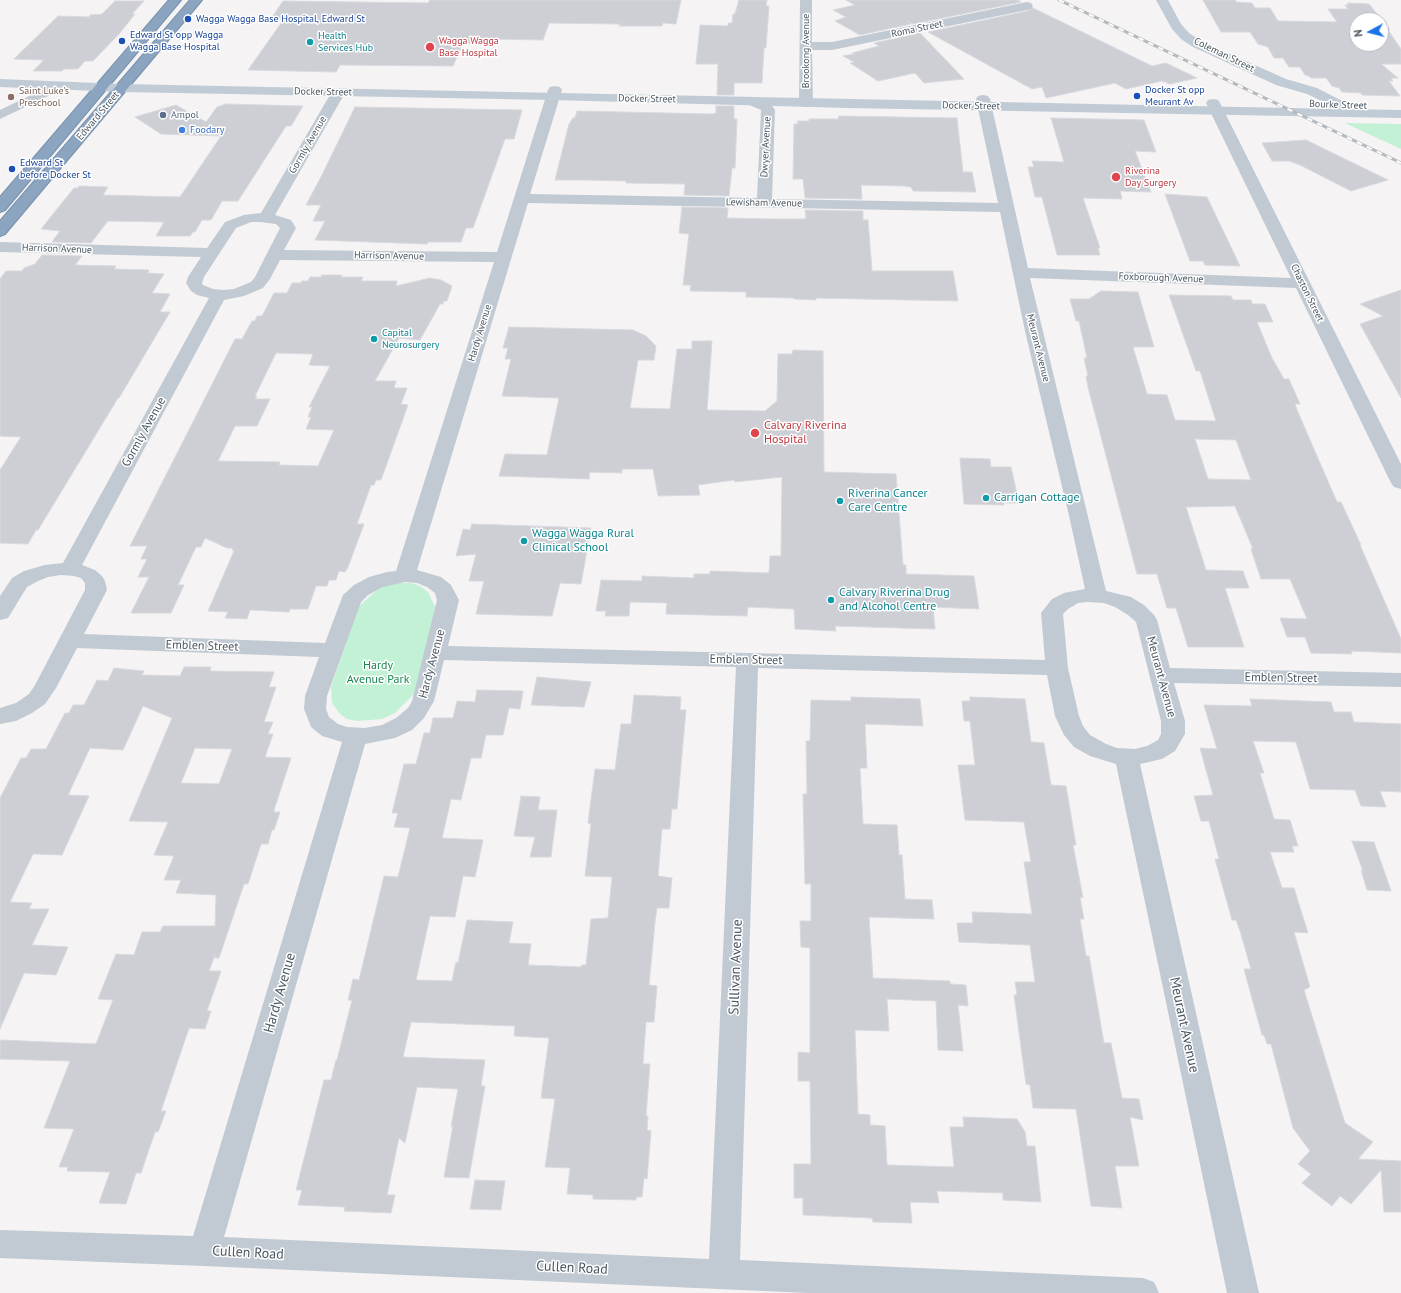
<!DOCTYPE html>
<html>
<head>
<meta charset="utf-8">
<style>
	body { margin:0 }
	#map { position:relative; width:1401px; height:1293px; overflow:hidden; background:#f5f3f3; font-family:"PT Sans",sans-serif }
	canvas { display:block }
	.north { position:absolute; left:1349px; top:12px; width:40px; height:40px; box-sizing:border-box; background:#fff; border:1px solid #b7bbc0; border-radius:50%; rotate:263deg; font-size:11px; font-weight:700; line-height:16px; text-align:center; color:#4a5661 }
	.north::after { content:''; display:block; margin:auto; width:14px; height:18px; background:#1a73e8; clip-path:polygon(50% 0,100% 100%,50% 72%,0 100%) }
</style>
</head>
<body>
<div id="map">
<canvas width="1401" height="1293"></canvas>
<div class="north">N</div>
</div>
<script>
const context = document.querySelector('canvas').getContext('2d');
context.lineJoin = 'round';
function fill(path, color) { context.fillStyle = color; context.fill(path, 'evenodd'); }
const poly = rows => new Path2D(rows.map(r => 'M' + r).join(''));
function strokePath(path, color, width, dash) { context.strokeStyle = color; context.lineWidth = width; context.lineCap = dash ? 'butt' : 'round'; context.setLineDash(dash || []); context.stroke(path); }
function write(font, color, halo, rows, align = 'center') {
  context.font = font + ' "PT Sans",sans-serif'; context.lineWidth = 3; context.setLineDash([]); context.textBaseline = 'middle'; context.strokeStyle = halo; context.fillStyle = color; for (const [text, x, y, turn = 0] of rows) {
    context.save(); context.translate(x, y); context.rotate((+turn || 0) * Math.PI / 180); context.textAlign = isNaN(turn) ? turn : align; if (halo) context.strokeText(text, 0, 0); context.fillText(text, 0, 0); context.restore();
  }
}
fill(poly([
	[1345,123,1401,124,1401,149],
	[398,583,411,583,420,586,428,592,437,611,414,694,395,713,382,719,357,721,347,719,340,714,332,703,331,687,358,607,376,591,387,585]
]), '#c3f1d5');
const building = poly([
	[430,0,681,0,676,24,663,23,662,26,619,26,620,24,549,23,543,40,493,39,491,44,463,43,453,66,340,65,336,72,248,70,284,19,271,19,283,1,428,3,430,0],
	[739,0,767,0,766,6,769,6,766,48,764,48,762,83,734,83,734,95,717,95,718,64,696,64,700,25,728,26,728,23,732,23,733,14,735,14,739,0],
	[846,0,1017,0,1021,2,913,24,908,21,911,24,860,35,835,21,846,17,833,10,855,5,846,0],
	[1203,0,1235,0,1236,2,1252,3,1255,8,1270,8,1278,21,1337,22,1328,9,1348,9,1345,5,1349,5,1347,3,1369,4,1390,30,1388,30,1401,49,1401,64,1381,64,1398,78,1391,78,1393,81,1389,81,1400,96,1362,95,1361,93,1342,92,1339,88,1332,86,1326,78,1311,78,1309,76,1305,75,1300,67,1289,67,1283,58,1274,58,1268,47,1258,44,1250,32,1221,32,1203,0],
	[1357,20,1381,20,1381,44,1357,44,1357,20],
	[115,1,144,1,132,14,135,14,119,34,93,61,85,61,78,69,64,69,62,71,33,71,44,60,14,59,58,16,89,17,90,15,102,14,115,1],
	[1033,8,1152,66,1166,63,1197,78,1170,84,1162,81,1126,89,1115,83,1046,98,1042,87,1032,89,928,32,1027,11,1033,8],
	[920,33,964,79,924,83,915,73,878,81,850,63,854,62,843,56,854,54,852,53,879,46,874,43,920,33],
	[226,104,303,106,291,126,286,126,238,201,222,201,211,220,202,220,195,232,193,232,190,236,156,236,164,222,108,221,91,243,52,242,60,231,41,229,74,188,78,188,79,186,108,187,103,195,180,197,221,136,161,134,135,117,176,105,206,122,217,107,226,104],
	[716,106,734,106,734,119,737,119,735,168,732,168,729,196,684,195,685,184,626,183,626,181,586,180,555,180,569,124,573,118,575,118,577,111,712,114,716,113,716,106],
	[355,107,522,110,514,139,505,139,473,228,466,228,461,242,428,242,427,244,315,240,325,221,313,221,321,205,306,205,322,175,355,107],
	[839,116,957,118,963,172,972,172,976,192,913,191,911,187,903,186,861,185,862,199,805,198,803,179,793,179,794,124,798,124,797,121,809,121,809,119,838,119,839,116],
	[1051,118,1144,120,1156,152,1135,151,1151,192,1120,191,1122,199,1083,198,1100,248,1098,248,1100,255,1057,255,1042,197,1035,197,1028,167,1034,167,1032,161,1064,162,1051,118],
	[1306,140,1388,180,1351,191,1300,165,1289,161,1272,161,1262,143,1306,140],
	[1165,194,1207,197,1240,266,1205,265,1203,261,1190,261,1165,194],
	[682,207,728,208,727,218,769,219,806,219,805,210,863,211,863,220,868,220,872,271,953,271,958,301,816,298,816,300,794,299,794,298,746,297,746,292,690,291,691,285,683,285,689,234,679,233,682,207],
	[42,255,82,256,75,265,116,266,114,269,149,270,148,273,164,274,152,293,170,294,160,312,170,312,119,398,118,398,38,530,36,530,28,544,0,543,0,470,21,437,0,436,0,279,6,271,22,271,24,268,35,264,42,255],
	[322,275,342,275,341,277,363,277,361,281,397,281,396,286,430,278,441,280,452,286,447,301,444,301,443,304,440,304,420,340,399,338,375,381,396,381,394,388,407,388,401,404,408,405,381,480,376,480,374,485,371,485,357,524,364,524,348,567,345,572,339,571,336,580,329,580,327,586,316,586,308,609,290,609,289,612,250,610,247,619,225,618,228,612,208,611,234,551,232,550,233,548,227,548,205,538,201,547,196,547,178,585,184,585,171,613,131,613,149,577,138,577,147,559,141,559,147,546,130,546,235,339,242,339,252,321,255,321,257,316,262,316,274,293,287,293,292,283,301,283,302,281,308,281,310,277,321,277,322,275],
	[276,353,313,354,309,365,330,366,309,407,312,407,308,417,311,417,306,429,334,430,318,466,279,465,280,462,218,461,235,426,257,426,270,399,255,399,257,396,255,396,276,353],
	[1401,290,1401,398,1360,324,1383,316,1360,304,1401,290],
	[1101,291,1138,292,1154,347,1133,347,1147,394,1167,395,1175,420,1216,421,1200,371,1196,371,1169,295,1231,296,1233,300,1251,300,1252,304,1265,304,1273,322,1257,322,1272,358,1284,379,1289,379,1293,388,1300,404,1295,404,1297,410,1337,502,1341,502,1361,545,1360,545,1401,639,1401,653,1351,651,1352,654,1311,653,1305,637,1287,637,1280,618,1307,619,1290,579,1261,579,1251,549,1253,549,1235,506,1186,507,1206,570,1243,571,1249,588,1225,588,1244,647,1188,647,1176,608,1167,608,1157,574,1137,574,1088,387,1086,376,1088,376,1084,358,1087,358,1079,321,1076,321,1070,299,1089,299,1101,291],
	[1195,439,1236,440,1251,480,1208,479,1195,439],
	[509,327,633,330,646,336,656,346,654,360,638,360,630,408,670,409,677,349,692,349,692,341,712,341,707,410,765,411,777,401,778,354,792,354,793,350,823,351,824,472,896,474,903,565,906,565,906,574,974,576,979,609,933,607,935,629,835,626,836,631,795,629,794,609,748,607,747,616,666,614,667,603,630,602,629,616,605,616,606,611,596,611,601,580,642,581,642,576,694,578,694,574,710,574,710,571,769,573,770,556,781,556,782,477,735,482,734,480,698,485,700,495,658,496,653,469,622,469,622,473,590,472,589,479,499,476,505,454,547,455,559,398,502,396,511,359,505,359,508,348,503,348,509,327],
	[960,458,990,459,991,467,1011,467,1019,503,1003,503,1004,505,964,504,960,458],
	[472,524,591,528,581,584,560,583,552,616,476,614,484,581,469,581,476,554,456,556,463,529,470,530,472,524],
	[184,667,211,667,210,671,274,672,269,687,276,687,264,722,273,722,268,734,273,734,265,757,291,758,274,810,274,812,280,812,274,830,272,830,268,844,261,844,248,884,244,884,219,958,215,958,215,955,209,971,221,971,207,1011,211,1011,205,1029,189,1028,161,1111,166,1111,158,1132,155,1132,141,1173,136,1173,126,1204,99,1203,110,1172,67,1171,68,1167,59,1167,74,1129,44,1128,70,1061,0,1059,0,1040,96,1044,113,1000,98,999,116,954,134,955,142,932,160,932,163,926,215,926,216,895,176,893,181,880,164,880,174,856,154,855,168,822,129,821,172,718,143,706,123,750,90,748,68,795,89,796,62,855,33,854,10,902,32,903,29,909,49,909,32,945,68,947,56,975,24,973,0,1029,0,798,21,758,26,758,31,749,46,749,65,713,69,713,73,705,84,705,97,680,108,681,114,668,144,671,142,675,180,676,184,667],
	[195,748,232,749,219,784,181,783,195,748],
	[537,677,591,682,584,707,531,705,537,677],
	[477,690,523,691,520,709,509,708,503,735,486,735,481,758,471,758,461,800,451,799,442,838,483,840,475,877,463,876,455,917,430,916,416,980,452,981,456,962,458,963,467,920,513,922,509,943,531,944,528,965,581,967,582,965,586,965,591,919,608,918,612,877,585,876,591,824,588,823,595,769,615,770,621,724,631,724,634,695,681,697,680,710,686,710,677,809,672,809,670,829,662,829,658,876,672,878,669,908,657,908,655,922,649,985,657,986,654,1022,646,1022,643,1064,650,1064,646,1116,648,1116,647,1130,651,1131,647,1179,644,1178,642,1197,636,1197,636,1200,593,1199,593,1195,567,1194,570,1168,545,1167,555,1099,541,1098,549,1038,514,1036,515,1026,411,1022,403,1057,485,1060,481,1086,485,1086,469,1178,444,1177,453,1125,451,1127,458,1089,417,1087,405,1143,399,1138,387,1195,395,1195,391,1213,344,1211,345,1207,298,1205,302,1190,296,1190,324,1080,331,1080,336,1060,337,1060,352,1000,348,1000,353,979,359,980,384,876,398,877,410,828,394,827,398,813,392,813,404,764,416,764,424,733,430,733,433,718,453,718,457,701,475,702,477,690],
	[851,697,920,699,923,726,865,724,867,768,860,768,863,824,897,825,899,855,902,855,905,899,932,900,934,919,869,917,873,978,950,981,950,984,966,985,968,1006,958,1005,963,1051,938,1050,936,1001,887,999,889,1031,855,1030,858,1114,870,1115,870,1125,885,1126,887,1165,954,1167,950,1127,964,1127,963,1117,1017,1119,1025,1132,1027,1146,1035,1146,1041,1202,1003,1200,1003,1193,937,1191,939,1203,910,1202,912,1223,873,1222,872,1218,803,1215,803,1198,794,1198,794,1164,811,1164,810,1081,798,1081,798,1052,810,1053,810,948,801,947,800,921,811,921,811,884,805,884,803,794,807,794,806,741,810,741,811,700,851,701,851,697],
	[970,697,1025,699,1031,742,1044,743,1051,785,1066,786,1076,845,1073,845,1083,898,1080,897,1084,919,1080,919,1086,956,1089,956,1104,1043,1111,1043,1122,1098,1139,1099,1143,1120,1130,1117,1139,1166,1115,1166,1122,1208,1091,1206,1076,1109,1033,1108,1030,1085,1026,1084,1014,995,1017,995,1015,982,1035,982,1030,945,959,942,957,923,973,923,972,912,1032,914,1024,862,1031,862,1024,822,965,820,958,765,975,765,970,721,964,721,962,701,970,701,970,697],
	[1250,699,1331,702,1334,712,1351,712,1354,722,1401,724,1401,792,1380,791,1386,807,1361,806,1355,790,1310,789,1296,742,1253,741,1264,773,1260,773,1274,819,1290,820,1298,846,1292,846,1294,852,1270,852,1282,888,1294,888,1308,933,1294,932,1310,987,1304,990,1345,1123,1373,1142,1358,1159,1401,1161,1401,1212,1384,1212,1381,1170,1351,1204,1340,1196,1332,1206,1302,1183,1311,1174,1298,1164,1310,1151,1293,1128,1271,1044,1267,1044,1264,1035,1262,1035,1244,969,1251,969,1240,931,1236,920,1232,920,1215,859,1219,859,1209,821,1201,821,1194,796,1213,795,1200,748,1217,749,1204,705,1252,706,1250,699],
	[521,796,540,797,538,810,557,810,551,857,530,857,535,837,514,836,521,796],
	[1352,841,1374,842,1391,891,1367,890,1361,870,1363,871,1352,841],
	[475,1180,505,1181,501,1210,470,1209,475,1180]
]);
fill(building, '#cdcfd5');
strokePath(building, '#d7d9de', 1);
const highway = poly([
	[169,0,181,0,5,210,0,212,0,197,169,0],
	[190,0,202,0,5,234,0,236,0,221,190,0]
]);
strokePath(highway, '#7690ad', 2);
fill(poly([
	[800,0,812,0,812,42,832,42,1027,2,1031,3,1033,6,1031,9,1027,10,832,50,812,50,813,103,811,106,806,107,801,106,799,103,800,0],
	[58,82,63,83,65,86,63,89,0,119,0,110,58,82],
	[555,86,560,87,562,90,530,194,757,198,761,110,747,104,745,101,747,98,752,97,770,103,775,110,772,199,998,203,976,99,978,96,983,95,988,96,990,99,1028,268,1291,278,1206,103,1208,100,1213,99,1218,100,1220,103,1401,464,1401,489,1394,487,1391,483,1296,288,1030,278,1106,591,1131,597,1144,605,1154,615,1157,620,1170,668,1401,673,1401,687,1174,683,1185,721,1185,734,1175,751,1162,759,1140,764,1259,1293,1227,1293,1116,764,1090,756,1074,747,1064,735,1055,716,1047,675,758,668,740,1260,1143,1278,1154,1282,1159,1293,808,1293,204,1266,0,1258,0,1230,193,1236,342,742,322,736,311,727,304,709,305,696,319,657,77,648,56,688,45,704,32,713,16,721,0,724,0,708,16,703,29,694,35,685,85,590,85,583,81,578,74,576,61,575,48,577,38,581,27,587,8,618,0,620,0,596,12,578,24,571,45,565,63,563,209,298,197,295,191,291,186,283,188,277,201,257,0,252,0,242,207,248,225,222,244,215,261,213,331,93,333,90,338,89,343,90,345,93,275,215,291,220,296,228,284,250,497,252,548,90,550,87,555,86],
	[528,203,1000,212,1025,331,1070,520,1085,589,1064,593,1052,599,1041,613,1045,660,448,646,459,600,451,585,441,577,417,570,528,203],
	[251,222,260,222,276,224,280,228,255,277,251,282,234,289,224,290,213,289,203,285,202,283,204,277,236,228,251,222],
	[280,260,494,262,396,571,387,572,369,577,354,585,343,595,325,643,84,634,107,590,105,581,102,576,95,570,82,565,224,300,244,296,263,288,270,279,280,260],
	[405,582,417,583,427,587,435,593,437,600,412,701,408,708,396,718,382,725,365,728,347,727,338,724,329,717,326,709,327,696,361,602,368,595,383,587,405,582],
	[1087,602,1104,603,1115,607,1128,615,1136,622,1161,721,1161,734,1158,740,1147,746,1135,749,1117,748,1106,744,1090,735,1083,726,1079,716,1068,668,1063,614,1068,609,1078,603,1087,602],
	[444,660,736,667,709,1259,224,1237,365,744,395,738,412,730,424,718,434,701,444,660]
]), '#c1cad2');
fill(poly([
	[1156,0,1168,0,1181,24,1189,33,1201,41,1286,79,1317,88,1344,102,1346,105,1344,108,1340,109,1401,110,1401,118,848,108,553,100,122,92,0,87,0,79,122,84,1338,109,1307,94,1276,85,1193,47,1181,39,1172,29,1156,0]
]), '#c1cbd6');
fill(highway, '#8ba5c1');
const rail = poly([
	[1059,0,1401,163]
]);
strokePath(rail, '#b5b8bd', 3);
strokePath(rail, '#fff', 2, [5.5]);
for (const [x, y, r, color] of [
	[188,19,4,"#1a4fb4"],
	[122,41,4,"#1a4fb4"],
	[310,42,4,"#0f9aa8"],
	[430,47,5,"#e0444e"],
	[1137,96,4,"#1a4fb4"],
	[11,97,4,"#8d6e63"],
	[163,115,4,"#5c6f8a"],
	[182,130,4,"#3f7fe0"],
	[12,169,4,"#1a4fb4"],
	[1116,177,5,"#e0444e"],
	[374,339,4,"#0f9aa8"],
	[755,433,5,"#e0444e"],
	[986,498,4,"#0f9aa8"],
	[840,501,4,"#0f9aa8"],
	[524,541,4,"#0f9aa8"],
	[831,600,4,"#0f9aa8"]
]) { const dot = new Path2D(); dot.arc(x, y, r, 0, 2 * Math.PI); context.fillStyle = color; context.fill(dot); strokePath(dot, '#fff', 1.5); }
write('10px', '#164399', '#fff', [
	["Wagga Wagga Base Hospital, Edward St",196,19],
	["Edward St opp Wagga",130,35],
	["Wagga Base Hospital",130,47],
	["Docker St opp",1145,90],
	["Meurant Av",1145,102],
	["Edward St",20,163],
	["before Docker St",20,175]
], 'left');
write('10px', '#4a5661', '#fff', [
	["Roma Street",917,29,-12],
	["Brookong Avenue",806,51,-90],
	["Coleman Street",1224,55,26],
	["Docker Street",323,92,1],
	["Docker Street",647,99,1],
	["Bourke Street",1338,105,2],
	["Docker Street",971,106,1],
	["Edward Street",98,116,-50],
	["Gormly Avenue",308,145,-60],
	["Dwyer Avenue",766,147,-87],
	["Lewisham Avenue",764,203,1],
	["Harrison Avenue",57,249,2],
	["Harrison Avenue",389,256,1],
	["Foxborough Avenue",1161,278,2],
	["Chaston Street",1307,293,64],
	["Hardy Avenue",480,333,-73],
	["Meurant Avenue",1038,348,76]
]);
write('10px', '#0d838f', '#fff', [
	["Health",318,36],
	["Services Hub",318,48],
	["Capital",382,333],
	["Neurosurgery",382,345]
], 'left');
write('10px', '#be3a42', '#fff', [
	["Wagga Wagga",439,41],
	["Base Hospital",439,53],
	["Riverina",1125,171],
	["Day Surgery",1125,183]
], 'left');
write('10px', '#785e54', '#fff', [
	["Saint Luke’s",19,91],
	["Preschool",19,103]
], 'left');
write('10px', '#4e5e75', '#fff', [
	["Ampol",171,115]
], 'left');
write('10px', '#366cbe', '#fff', [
	["Foodary",190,130]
], 'left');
write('12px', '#be3a42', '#fff', [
	["Calvary Riverina",764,426],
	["Hospital",764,440]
], 'left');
write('12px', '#4a5661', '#fff', [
	["Gormly Avenue",144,432,-61],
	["Emblen Street",202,646,2],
	["Emblen Street",746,660,1],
	["Hardy Avenue",432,664,-75],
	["Meurant Avenue",1161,677,75],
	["Emblen Street",1281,678,1]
]);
write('12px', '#0d838f', '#fff', [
	["Riverina Cancer",848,494],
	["Care Centre",848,508],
	["Carrigan Cottage",994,498],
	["Wagga Wagga Rural",532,534],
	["Clinical School",532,548],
	["Calvary Riverina Drug",839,593],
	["and Alcohol Centre",839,607]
], 'left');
write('12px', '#17864f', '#fff', [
	["Hardy",378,666],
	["Avenue Park",378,680]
]);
write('14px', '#4a5661', '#fff', [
	["Sullivan Avenue",736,967,-88],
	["Hardy Avenue",280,993,-74],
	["Meurant Avenue",1184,1025,78],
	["Cullen Road",248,1253,3],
	["Cullen Road",572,1268,3]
]);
</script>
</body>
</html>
